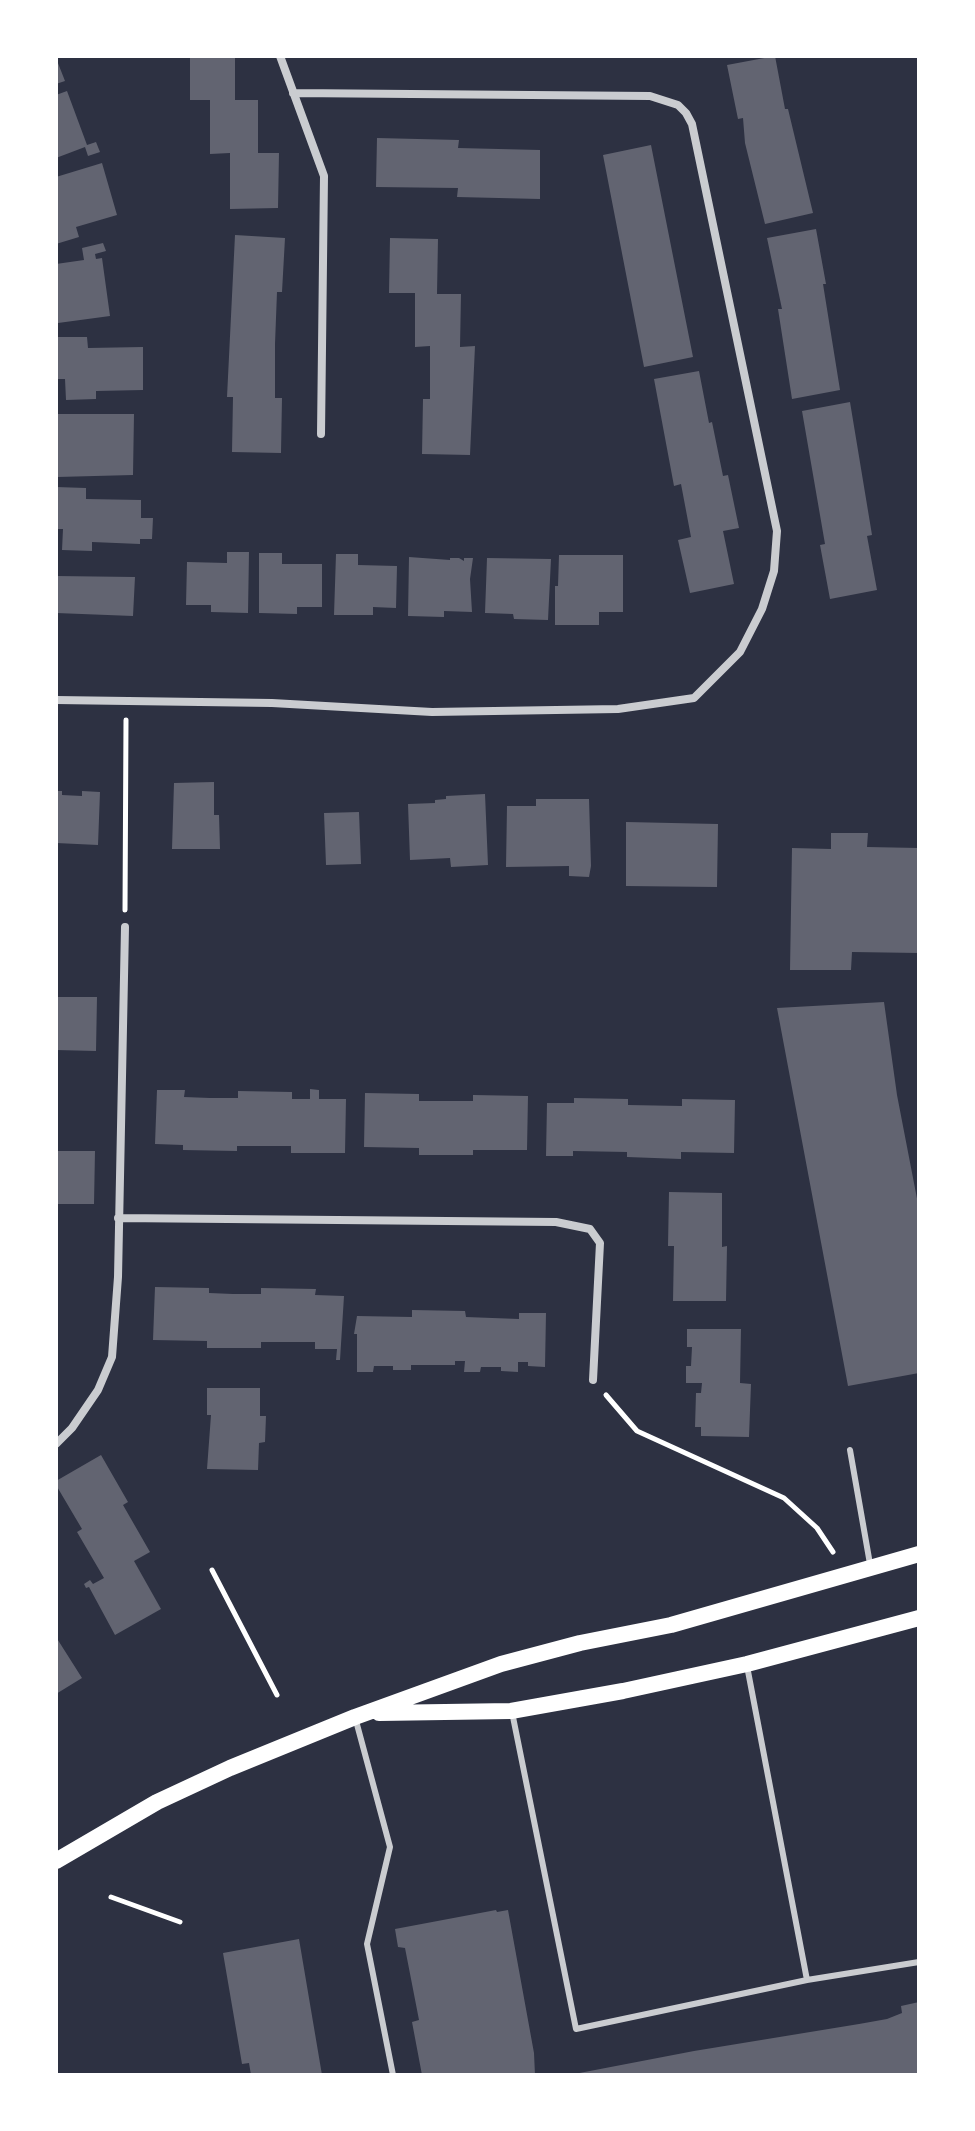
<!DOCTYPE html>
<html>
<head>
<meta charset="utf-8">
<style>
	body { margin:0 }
	#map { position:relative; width:975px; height:2131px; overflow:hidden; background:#2d3142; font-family:Barlow,sans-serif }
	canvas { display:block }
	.frame { position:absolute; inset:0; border:58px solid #fff; pointer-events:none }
</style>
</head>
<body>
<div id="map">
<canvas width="975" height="2131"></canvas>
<div class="frame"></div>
</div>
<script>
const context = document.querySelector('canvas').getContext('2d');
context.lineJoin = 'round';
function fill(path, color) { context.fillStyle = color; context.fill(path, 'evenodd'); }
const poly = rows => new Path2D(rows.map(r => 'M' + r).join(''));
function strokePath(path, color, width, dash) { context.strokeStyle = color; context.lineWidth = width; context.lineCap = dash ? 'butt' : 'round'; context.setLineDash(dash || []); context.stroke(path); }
fill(poly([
	[190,56,235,56,235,100,258,100,258,153,279,153,278,208,230,209,230,153,210,154,210,100,190,100],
	[775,56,785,109,788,109,813,213,765,224,745,143,743,118,738,119,727,65],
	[56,58,65,81,56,84],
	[67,91,87,145,96,142,100,152,88,156,85,147,56,158,56,95],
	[377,138,459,140,458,148,540,150,540,199,457,197,458,188,376,187],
	[651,145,693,357,644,367,603,155],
	[102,163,117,215,76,227,79,237,56,244,56,177],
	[816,229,826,284,823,284,840,390,792,399,778,309,782,309,767,238],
	[235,235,285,238,282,292,277,292,275,344,275,398,282,398,281,453,232,452,233,397,227,397],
	[390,238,438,239,437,294,461,294,460,347,475,346,470,455,422,454,423,399,430,399,430,346,415,347,415,293,389,293],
	[103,243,106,251,95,254,96,259,102,258,110,316,58,323,56,264,84,260,82,248],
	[56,337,87,337,88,348,143,347,143,390,96,391,96,399,66,400,65,379,56,379],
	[699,371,709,423,712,422,723,476,728,475,739,528,723,531,734,584,690,593,678,540,691,537,681,484,674,486,654,379],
	[850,402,872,535,867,536,877,590,830,599,820,545,825,544,802,411],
	[58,414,134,414,133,475,57,477],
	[56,487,86,488,86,499,141,500,141,518,153,518,152,539,140,539,140,544,92,542,92,551,62,550,63,529,56,529],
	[227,552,249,552,248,613,211,612,211,605,186,605,187,562,227,563],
	[259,553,282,553,282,564,322,564,322,607,297,607,297,614,259,613],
	[336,554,358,554,358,565,397,566,396,608,373,607,373,615,334,615],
	[559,555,623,555,623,612,599,612,599,625,555,625,555,586,558,586],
	[409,557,450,560,450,558,459,558,464,561,464,558,473,558,470,579,472,612,444,611,444,617,408,616],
	[487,558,551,559,548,620,514,619,513,614,485,613],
	[56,576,135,577,133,616,56,613],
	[214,782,214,815,219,815,220,849,172,849,174,783],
	[56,791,62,791,62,795,82,796,82,791,100,792,98,845,56,843],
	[485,794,488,865,451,867,450,858,410,860,408,804,435,803,435,800,446,799,446,796],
	[536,799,589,799,591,866,589,877,569,876,569,866,506,867,507,806,536,806],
	[359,812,361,864,326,865,324,813],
	[626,822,718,824,717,887,626,886],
	[831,833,868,833,867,847,919,848,919,953,852,952,851,970,790,970,792,848,831,849],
	[56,997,97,997,96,1051,56,1050],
	[884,1002,897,1095,919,1209,919,1373,848,1386,777,1008],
	[310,1089,319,1090,319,1099,346,1099,345,1153,291,1153,291,1146,237,1146,237,1151,183,1150,183,1145,155,1144,157,1090,185,1090,184,1097,210,1098,238,1098,238,1091,292,1092,292,1099,310,1099],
	[365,1093,419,1094,419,1101,473,1101,473,1095,528,1096,527,1150,473,1150,473,1155,419,1155,419,1148,364,1147],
	[574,1098,628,1099,628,1105,682,1106,682,1099,735,1100,734,1153,681,1152,681,1159,627,1157,627,1152,573,1151,573,1156,546,1156,547,1103,574,1103],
	[56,1151,95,1151,94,1204,56,1204],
	[669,1192,722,1193,722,1247,727,1246,726,1301,673,1301,674,1246,668,1246],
	[155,1287,209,1288,209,1293,233,1294,261,1294,261,1288,316,1289,315,1295,344,1296,340,1360,336,1360,337,1349,315,1349,315,1342,261,1342,261,1348,207,1348,207,1341,153,1340],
	[412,1310,465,1311,466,1317,519,1319,519,1313,546,1313,545,1367,528,1366,528,1362,518,1362,518,1372,501,1371,501,1367,481,1367,480,1372,464,1372,465,1361,455,1361,455,1365,411,1365,411,1370,393,1370,393,1366,374,1366,373,1372,357,1372,357,1334,354,1334,357,1316,412,1317],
	[687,1329,741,1329,740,1383,751,1384,749,1437,701,1436,701,1427,695,1427,696,1393,701,1393,702,1383,686,1383,686,1366,691,1366,692,1347,687,1347],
	[207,1388,260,1388,260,1416,266,1416,265,1442,259,1443,258,1470,207,1469,211,1415,207,1415],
	[101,1455,128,1502,123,1505,150,1552,134,1561,161,1609,115,1635,89,1587,86,1588,84,1584,90,1580,93,1584,104,1578,77,1532,82,1529,56,1485,56,1481],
	[56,1637,82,1678,56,1694],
	[496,1910,497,1912,508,1910,534,2053,535,2075,422,2075,412,2022,419,2020,405,1948,398,1947,395,1929],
	[299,1939,322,2075,251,2075,249,2063,242,2064,223,1953],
	[919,2002,919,2075,569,2075,694,2051,859,2024,887,2019,902,2013,901,2006]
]), '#626471');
strokePath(poly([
	[125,910,126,720],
	[606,1395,637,1431,784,1498,817,1528,833,1552],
	[212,1570,277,1695],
	[111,1897,180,1922]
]), '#fff', 5);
strokePath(poly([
	[850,1450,870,1564],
	[747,1666,807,1980],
	[512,1712,576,2029,807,1980,919,1962],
	[355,1717,390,1847,367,1944,393,2075]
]), '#caccd0', 6);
strokePath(poly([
	[280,56,324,176,321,434],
	[56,700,272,703,432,712,618,709,694,698,740,652,762,609,774,571,777,531,692,124,686,113,678,105,650,96,293,93],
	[118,1218,556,1222,590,1229,600,1243,593,1380],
	[56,1444,72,1428,98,1390,112,1357,118,1277,125,927]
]), '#caccd0', 8);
strokePath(poly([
	[379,1713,511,1711,623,1691,747,1664,919,1618],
	[56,1861,157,1802,230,1768,355,1717,501,1664,580,1643,671,1625,919,1554]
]), '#fff', 16);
</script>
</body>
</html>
